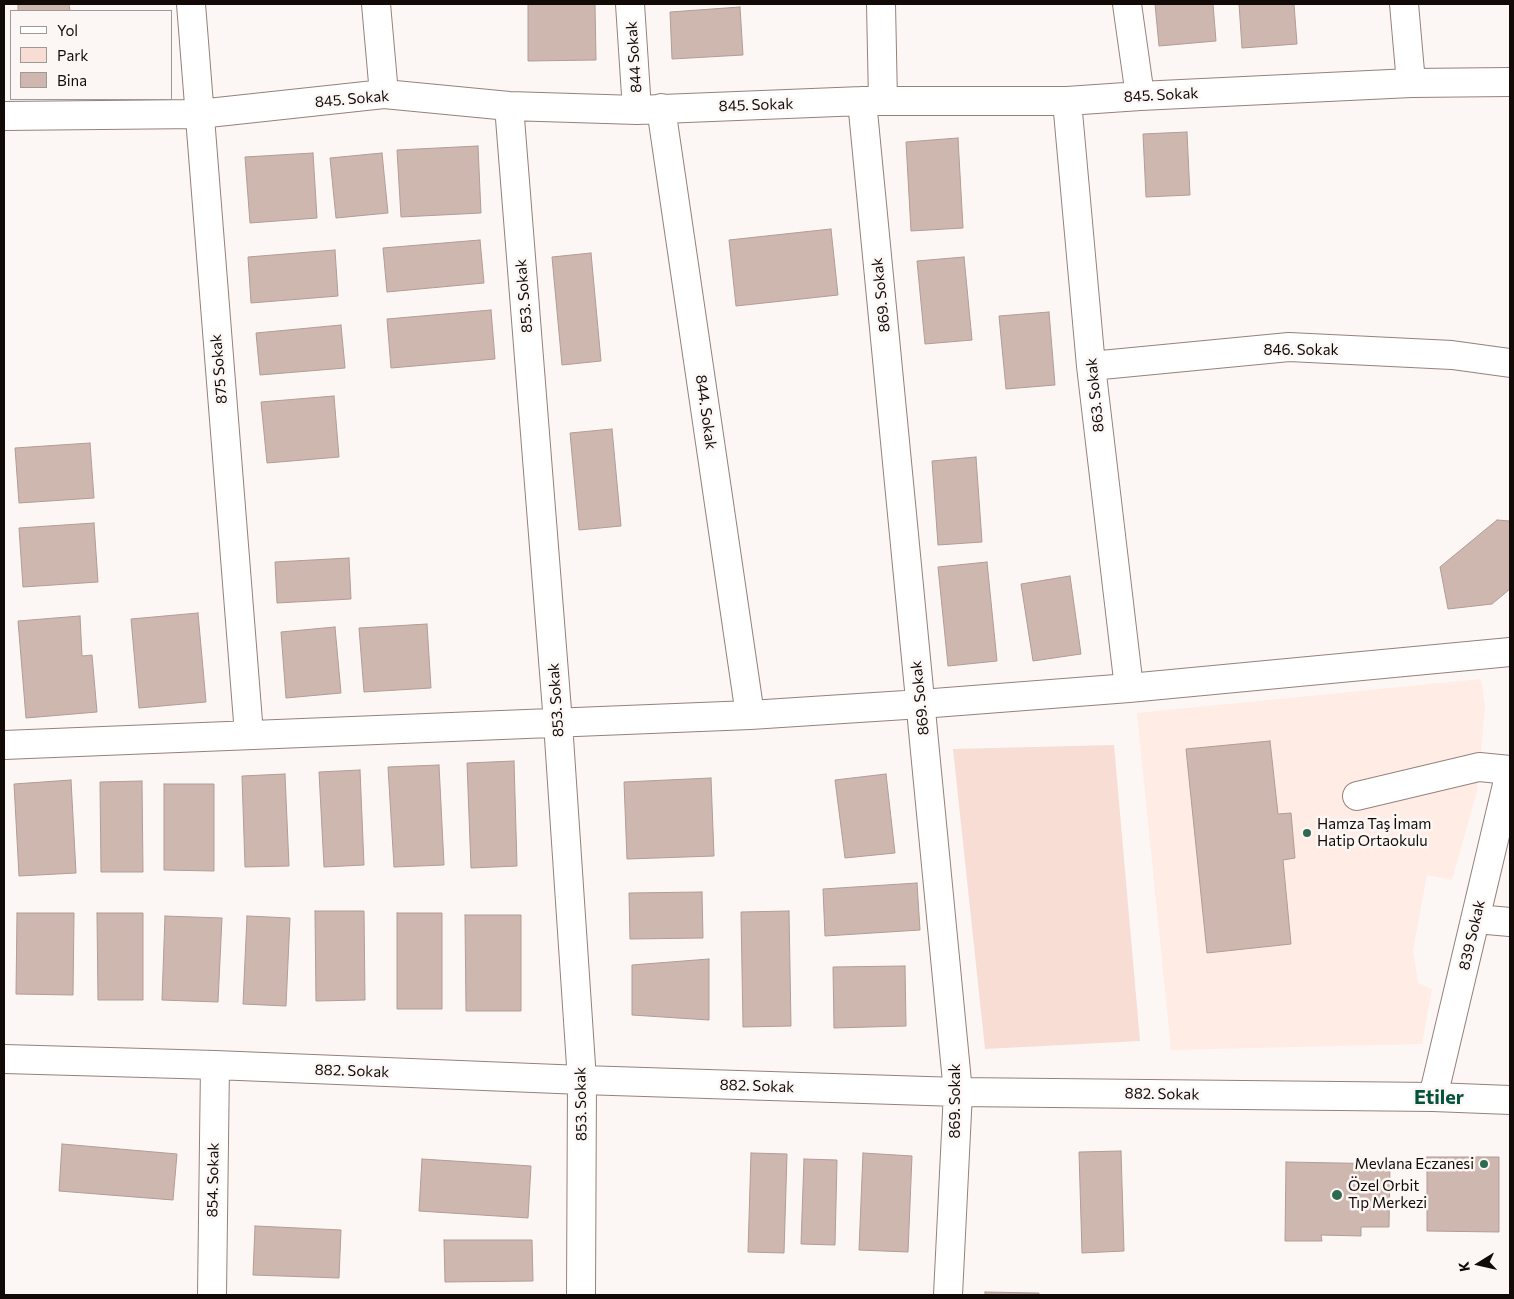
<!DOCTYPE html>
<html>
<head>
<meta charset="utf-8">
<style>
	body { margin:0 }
	#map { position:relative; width:1514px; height:1299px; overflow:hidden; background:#fcf7f5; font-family:Commissioner,sans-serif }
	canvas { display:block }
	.frame { position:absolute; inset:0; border:5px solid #110a07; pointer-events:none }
	.legend { position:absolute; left:10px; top:10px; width:162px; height:90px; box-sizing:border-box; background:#fcf7f5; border:1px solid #9e9896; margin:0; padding:6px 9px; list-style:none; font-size:15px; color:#110a07 }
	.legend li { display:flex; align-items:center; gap:10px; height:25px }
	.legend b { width:25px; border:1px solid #9e9896 }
	.north { position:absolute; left:1454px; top:1239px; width:50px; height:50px; -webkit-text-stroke:4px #fcf7f5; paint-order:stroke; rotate:260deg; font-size:14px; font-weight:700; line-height:20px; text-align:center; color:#110a07 }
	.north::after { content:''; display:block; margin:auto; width:18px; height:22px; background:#110a07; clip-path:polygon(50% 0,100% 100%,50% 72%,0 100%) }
</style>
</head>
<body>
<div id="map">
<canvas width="1514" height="1299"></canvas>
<div class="frame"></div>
<ul class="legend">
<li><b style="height:6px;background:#fff"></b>Yol</li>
<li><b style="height:14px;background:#f7ddd3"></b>Park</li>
<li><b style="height:14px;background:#cdb7ae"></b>Bina</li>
</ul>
<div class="north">K</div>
</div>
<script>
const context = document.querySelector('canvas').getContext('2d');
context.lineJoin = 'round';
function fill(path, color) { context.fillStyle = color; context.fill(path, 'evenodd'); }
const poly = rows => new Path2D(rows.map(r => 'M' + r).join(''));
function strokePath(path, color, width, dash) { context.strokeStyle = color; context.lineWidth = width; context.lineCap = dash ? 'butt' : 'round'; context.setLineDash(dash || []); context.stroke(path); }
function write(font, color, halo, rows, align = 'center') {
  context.font = font + ' Commissioner,sans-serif'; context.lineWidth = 5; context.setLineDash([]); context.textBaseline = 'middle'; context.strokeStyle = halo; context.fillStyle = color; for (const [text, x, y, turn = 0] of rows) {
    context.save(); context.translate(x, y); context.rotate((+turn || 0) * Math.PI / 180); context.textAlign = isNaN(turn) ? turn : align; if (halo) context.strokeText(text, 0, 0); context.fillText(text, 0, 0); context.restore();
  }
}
fill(poly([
	[1481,679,1485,708,1477,791,1452,880,1427,875,1413,950,1418,983,1432,989,1422,1044,1171,1050,1137,713]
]), '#ffece4');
fill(poly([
	[1114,745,1140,1041,985,1049,953,749]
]), '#f7ddd3');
const building = poly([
	[18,4,69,4,70,11,18,11,18,4],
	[528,4,595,4,596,60,528,61,528,4],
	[1155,4,1213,4,1216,41,1159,46,1155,4],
	[1239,4,1294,4,1297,44,1242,48,1239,4],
	[740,7,743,55,672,59,670,12,740,7],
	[1187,132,1190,195,1146,197,1143,134,1187,132],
	[958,138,963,228,911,231,906,142,958,138],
	[478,146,481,213,401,217,397,150,478,146],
	[313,153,317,218,250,223,245,157,313,153],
	[382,153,388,213,336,218,330,158,382,153],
	[831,229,838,295,736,306,729,240,831,229],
	[480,240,484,283,387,292,383,248,480,240],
	[335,250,338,296,251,303,248,257,335,250],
	[591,253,601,361,562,365,552,257,591,253],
	[964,257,972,340,925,344,917,261,964,257],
	[491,310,495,359,391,368,387,319,491,310],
	[1049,312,1055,385,1006,389,999,316,1049,312],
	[341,325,345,368,260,375,256,333,341,325],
	[334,396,339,457,267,463,261,402,334,396],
	[612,429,621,526,579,530,570,433,612,429],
	[90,443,94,498,19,503,15,448,90,443],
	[976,457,982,542,938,545,932,461,976,457],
	[1497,520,1510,521,1510,589,1492,604,1448,609,1440,567,1497,520],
	[94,523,98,582,23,587,19,528,94,523],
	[349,558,351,599,277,603,275,562,349,558],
	[987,562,997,661,948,666,938,567,987,562],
	[1070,576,1081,654,1033,661,1021,584,1070,576],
	[198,613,206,702,139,708,131,619,198,613],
	[80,616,82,656,92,655,97,712,26,718,18,621,80,616],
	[427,624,431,688,364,692,359,628,427,624],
	[335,627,341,693,286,698,281,632,335,627],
	[1270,741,1278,814,1291,813,1295,858,1283,860,1291,944,1207,953,1186,749,1270,741],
	[514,761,517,866,471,868,467,763,514,761],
	[439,765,444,865,394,867,388,767,439,765],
	[360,770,364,865,324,867,319,772,360,770],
	[285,774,289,866,245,867,242,776,285,774],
	[886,774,895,853,845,858,835,780,886,774],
	[711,778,714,856,627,859,624,782,711,778],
	[71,780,76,873,19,876,14,784,71,780],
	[142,781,143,872,101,872,100,782,142,781],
	[164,784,214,784,214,871,164,870,164,784],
	[917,883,920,930,825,936,823,889,917,883],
	[702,892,703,938,630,939,629,893,702,892],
	[315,911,364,911,365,1000,316,1001,315,911],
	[789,911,791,1026,743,1027,741,912,789,911],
	[17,913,74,913,73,995,16,994,17,913],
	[97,913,143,913,143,1000,98,1000,97,913],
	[397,913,442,913,442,1009,397,1009,397,913],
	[465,915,521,915,521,1011,466,1011,465,915],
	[165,916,222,918,218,1002,162,1000,165,916],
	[247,916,290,918,286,1006,243,1004,247,916],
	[709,959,709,1020,632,1015,632,965,709,959],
	[905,966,906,1026,834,1028,833,967,905,966],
	[62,1144,177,1154,173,1200,59,1191,62,1144],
	[1121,1151,1124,1251,1082,1253,1079,1152,1121,1151],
	[751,1153,787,1154,784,1253,748,1252,751,1153],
	[863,1153,912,1156,908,1252,859,1250,863,1153],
	[1427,1157,1499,1157,1499,1232,1427,1231,1427,1157],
	[422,1159,531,1166,528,1218,419,1211,422,1159],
	[804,1159,837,1160,835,1245,801,1244,804,1159],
	[1286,1162,1390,1164,1389,1227,1361,1227,1361,1236,1321,1235,1322,1241,1285,1241,1286,1162],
	[255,1226,341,1230,339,1278,253,1275,255,1226],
	[444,1240,532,1240,533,1281,445,1282,444,1240],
	[985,1292,1039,1293,1039,1295,985,1295,985,1292]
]);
fill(building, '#cdb7ae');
strokePath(building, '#b29c94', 1);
const minor = poly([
	[191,4,249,734],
	[376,4,384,94],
	[630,4,637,110],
	[881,4,883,101],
	[1127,4,1140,96],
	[1404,4,1411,83],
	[862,101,958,1092,948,1295],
	[1067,101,1091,366,1129,688],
	[509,106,558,723,582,1080,581,1295],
	[661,108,750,715],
	[4,116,199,114,384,94,509,106,637,110,862,101,1067,101,1140,96,1411,83,1510,82],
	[1091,366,1289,347,1452,355,1510,363],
	[4,745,750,715,921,704,1129,688,1510,652],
	[1357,796,1479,767,1510,770],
	[1476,919,1510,922],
	[4,1059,215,1065,582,1080,958,1092,1433,1097,1510,1100],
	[1433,1097,1510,772],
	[212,1295,215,1065]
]);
strokePath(minor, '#968179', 30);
strokePath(minor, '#fff', 28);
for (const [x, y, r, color] of [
	[1307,833,5,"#2e6952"],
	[1484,1164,5,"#2e6952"],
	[1337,1195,6,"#2e6952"]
]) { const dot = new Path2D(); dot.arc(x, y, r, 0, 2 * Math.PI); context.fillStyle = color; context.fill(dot); strokePath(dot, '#fcf7f5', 2); }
write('15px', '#110a07', '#fcf7f5', [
	["844 Sokak",634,57,-94],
	["845. Sokak",1161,95,-3],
	["845. Sokak",352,99,-5],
	["845. Sokak",756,105,-2],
	["869. Sokak",881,295,-96],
	["853. Sokak",524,296,-95],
	["846. Sokak",1301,350],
	["875 Sokak",219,369,-95],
	["863. Sokak",1095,395,-96],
	["844. Sokak",706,412,82],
	["869. Sokak",920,698,-96],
	["853. Sokak",556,700,-94],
	["839 Sokak",1472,935,-77],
	["882. Sokak",352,1071,2],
	["882. Sokak",757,1086,2],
	["882. Sokak",1162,1094,1],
	["869. Sokak",955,1101,-90],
	["853. Sokak",581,1104,-91],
	["854. Sokak",213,1180,-89]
]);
write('15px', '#110a07', '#fcf7f5', [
	["Hamza Taş İmam",1317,824],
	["Hatip Ortaokulu",1317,841],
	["Mevlana Eczanesi",1474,1164,"right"],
	["Özel Orbit",1348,1186],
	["Tıp Merkezi",1348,1203]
], 'left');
write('bold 20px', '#04533c', '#fcf7f5', [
	["Etiler",1439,1097]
]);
</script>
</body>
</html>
